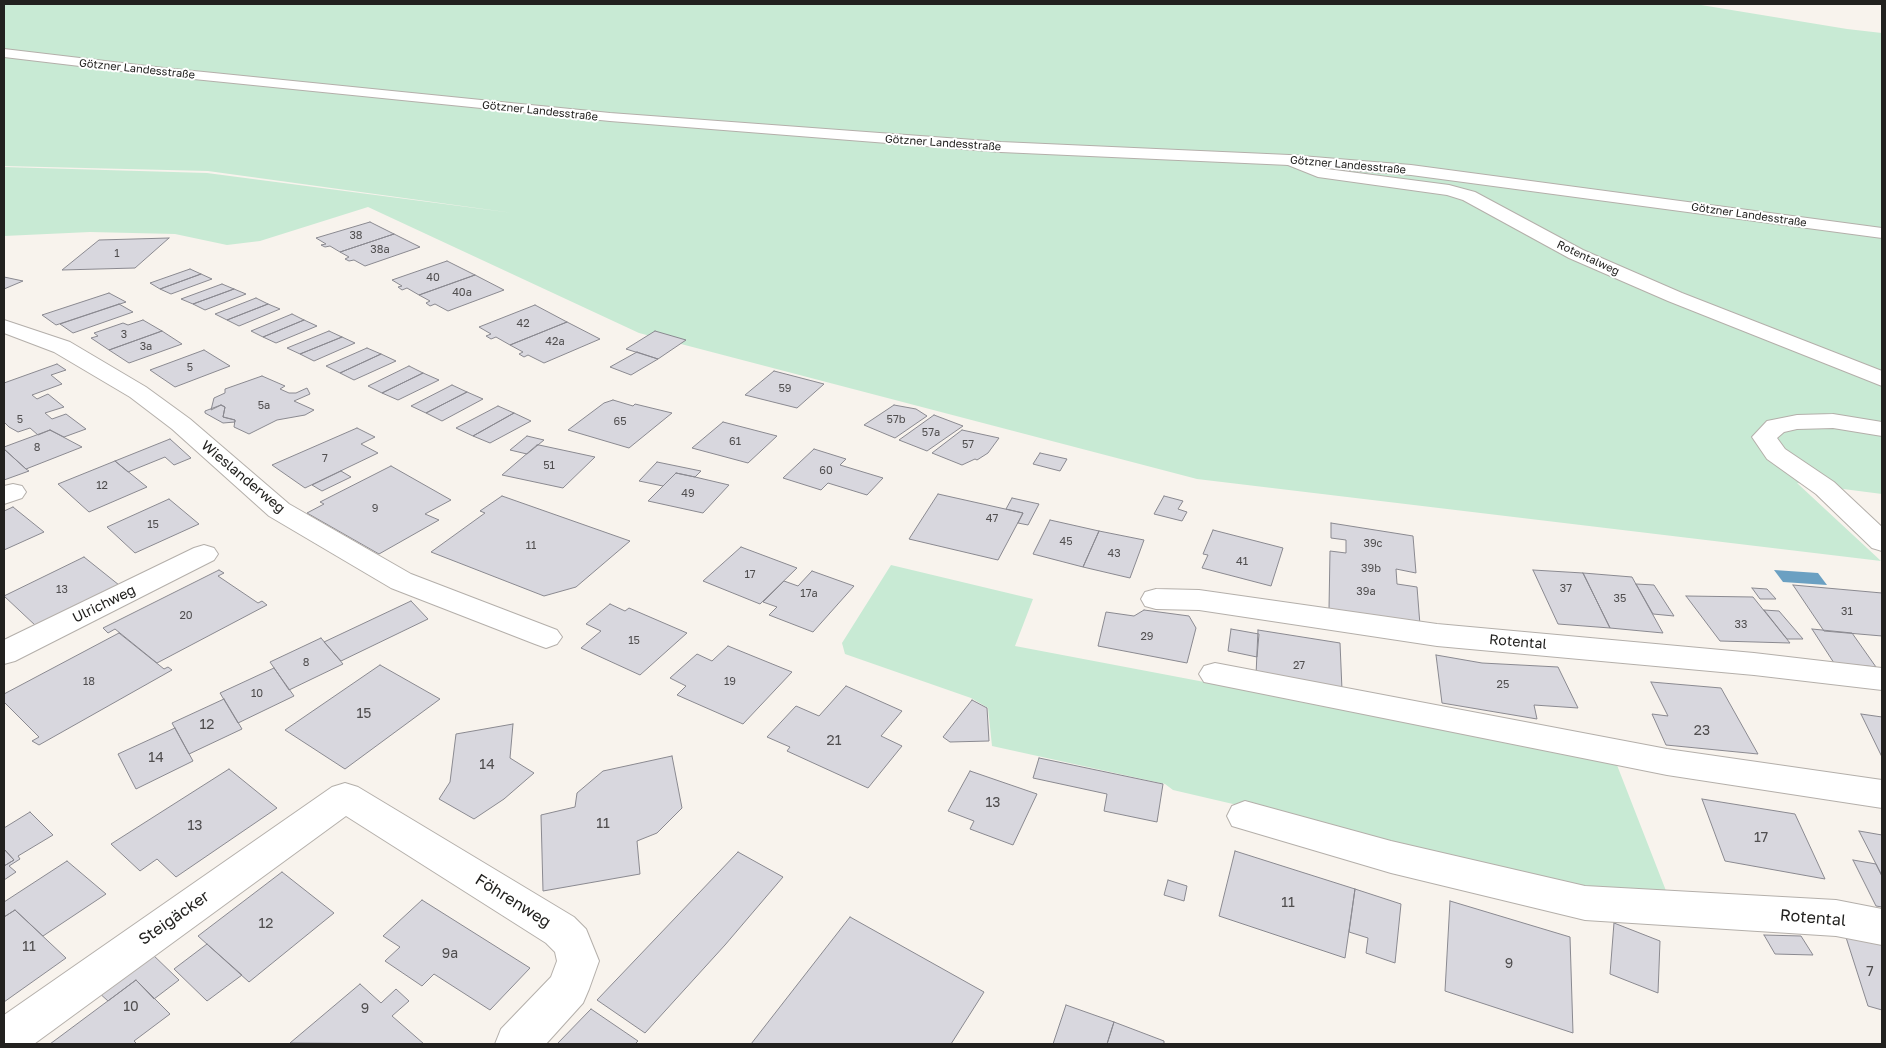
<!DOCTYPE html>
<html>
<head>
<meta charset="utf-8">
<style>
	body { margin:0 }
	#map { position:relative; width:1886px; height:1048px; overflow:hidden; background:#f8f3ed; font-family:"Golos Text",sans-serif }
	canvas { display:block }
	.frame { position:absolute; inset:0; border:5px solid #22211f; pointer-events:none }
</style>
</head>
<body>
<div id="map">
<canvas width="1886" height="1048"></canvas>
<div class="frame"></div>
</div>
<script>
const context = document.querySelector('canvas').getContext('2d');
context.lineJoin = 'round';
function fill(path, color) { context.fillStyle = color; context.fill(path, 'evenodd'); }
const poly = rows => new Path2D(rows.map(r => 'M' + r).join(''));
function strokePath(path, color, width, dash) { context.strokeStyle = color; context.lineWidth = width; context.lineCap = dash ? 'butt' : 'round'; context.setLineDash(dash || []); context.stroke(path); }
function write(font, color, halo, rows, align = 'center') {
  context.font = font + ' "Golos Text",sans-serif'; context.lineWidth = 4; context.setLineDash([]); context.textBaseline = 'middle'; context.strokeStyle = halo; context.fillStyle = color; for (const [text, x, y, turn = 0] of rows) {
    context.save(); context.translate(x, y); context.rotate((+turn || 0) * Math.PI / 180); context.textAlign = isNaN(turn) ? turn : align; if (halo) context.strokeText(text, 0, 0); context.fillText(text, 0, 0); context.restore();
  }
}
fill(poly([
	[4,4,1695,4,1847,29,1882,33,1882,494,1797,483,1881,561,1197,479,639,333,368,207,260,241,227,245,175,234,90,232,4,236,4,167,207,173,513,213,208,171,4,166],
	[891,565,1033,599,1015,646,1615,760,1670,901,1593,892,1400,843,1173,790,1165,784,992,746,988,708,971,698,845,654,842,643]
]), '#c8ead4');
fill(poly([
	[1774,570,1818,573,1827,585,1783,582]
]), '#6ba0c2');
const building = poly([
	[370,222,394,234,340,252,330,246,325,247,321,245,326,244,316,238,370,222],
	[394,234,420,247,365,266,354,260,349,261,345,259,349,257,340,252,394,234],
	[169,238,135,268,62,270,99,240,169,238],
	[447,261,475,275,419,295,407,288,402,290,398,287,402,286,392,280,447,261],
	[190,269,201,274,160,289,150,283,190,269],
	[201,274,212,279,171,294,160,289,201,274],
	[475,275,504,290,448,311,435,304,430,306,426,303,430,301,419,295,475,275],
	[4,277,23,281,4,289,4,277],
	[222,284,234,289,193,304,181,299,222,284],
	[234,289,246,294,205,310,193,304,234,289],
	[109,293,126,302,56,325,42,315,109,293],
	[256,298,268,304,227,320,215,314,256,298],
	[119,304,133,312,73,333,60,324,119,304],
	[268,304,280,309,239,326,227,320,268,304],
	[535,305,567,322,510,345,496,337,491,339,486,336,491,334,479,327,535,305],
	[292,314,304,320,263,337,251,331,292,314],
	[143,320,162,331,109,350,91,338,98,336,94,333,123,323,128,325,143,320],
	[304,320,317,326,276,343,263,337,304,320],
	[567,322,600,339,544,363,528,355,524,357,519,354,523,352,510,345,567,322],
	[162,331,182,344,129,363,109,350,162,331],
	[329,331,342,337,300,354,287,348,329,331],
	[655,331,686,340,658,359,626,349,655,331],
	[342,337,355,343,314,361,300,354,342,337],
	[367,348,381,354,340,373,326,366,367,348],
	[204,350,230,366,175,387,150,370,204,350],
	[637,352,658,359,631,375,610,367,637,352],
	[381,354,396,361,354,380,340,373,381,354],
	[57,364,66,370,51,375,62,384,32,395,37,399,48,394,64,407,45,413,52,419,66,414,86,429,64,437,50,430,38,435,30,428,18,432,9,427,4,422,4,383,57,364],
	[409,366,423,373,382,393,368,386,409,366],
	[774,371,824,384,797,408,745,395,774,371],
	[423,373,439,380,398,400,382,393,423,373],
	[262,376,285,386,280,389,289,393,296,393,307,388,310,394,294,401,314,410,305,415,277,420,249,434,234,427,235,420,223,417,225,407,221,405,211,410,214,398,225,393,225,389,262,376],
	[452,385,467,392,426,413,411,406,452,385],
	[467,392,483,399,442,421,426,413,467,392],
	[613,400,633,406,635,404,672,413,629,448,568,430,604,403,613,400],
	[221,405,225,407,223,417,235,420,235,422,223,423,205,413,205,411,221,405],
	[894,405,916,409,927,416,895,438,864,425,894,405],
	[498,406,514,413,473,436,456,428,498,406],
	[514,413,531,421,490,443,473,436,514,413],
	[934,415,963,426,927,451,899,440,934,415],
	[723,422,777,436,748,463,692,448,723,422],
	[357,428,375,437,361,444,378,453,305,488,272,465,357,428],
	[50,430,82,447,26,469,4,449,4,447,50,430],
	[962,430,999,438,988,453,977,460,975,459,962,465,932,453,962,430],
	[527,436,544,440,527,454,510,450,527,436],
	[170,439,191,458,174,465,165,457,128,472,115,461,170,439],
	[537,445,539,445,595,457,563,488,502,475,537,445],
	[4,449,26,469,29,471,4,480,4,449],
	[814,449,846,459,840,465,883,478,867,495,828,483,821,490,783,478,814,449],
	[1040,453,1067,459,1060,471,1033,464,1040,453],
	[115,461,147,487,89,512,58,484,115,461],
	[657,462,701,471,695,477,676,473,663,486,639,481,657,462],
	[391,466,451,500,425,514,439,520,379,554,307,513,324,504,320,502,391,466],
	[341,471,351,477,322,491,312,485,341,471],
	[676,473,695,477,729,485,703,513,648,501,676,473],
	[938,494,1023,513,998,560,909,539,938,494],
	[502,496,630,541,576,587,544,596,431,552,485,513,480,511,502,496],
	[1164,496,1183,501,1178,509,1187,512,1182,521,1154,514,1164,496],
	[1012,498,1039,504,1028,525,1018,523,1023,513,1006,509,1012,498],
	[169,499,199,524,135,553,107,527,169,499],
	[13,507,44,532,4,550,4,511,13,507],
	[1050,520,1099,531,1083,567,1033,554,1050,520],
	[1331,523,1413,536,1416,573,1396,569,1397,584,1417,587,1420,625,1329,609,1330,551,1346,553,1346,540,1331,538,1331,523],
	[1213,530,1283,548,1271,586,1202,568,1208,555,1203,554,1213,530],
	[1099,531,1144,540,1130,578,1083,567,1099,531],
	[741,547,797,568,760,604,703,581,741,547],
	[84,557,119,585,36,626,4,596,84,557],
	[219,570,224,573,218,576,258,603,262,601,267,605,157,663,115,629,108,633,103,628,219,570],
	[1533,570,1583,573,1610,628,1558,624,1533,570],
	[812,571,854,586,813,632,769,615,777,607,763,602,784,581,798,586,812,571],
	[1583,573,1632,577,1663,633,1610,628,1583,573],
	[1636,584,1654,585,1674,616,1653,614,1636,584],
	[1793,585,1882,593,1882,636,1824,631,1793,585],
	[1752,588,1767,589,1776,599,1760,599,1752,588],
	[1686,596,1753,597,1790,643,1720,641,1686,596],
	[411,601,428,619,341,661,324,642,411,601],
	[610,604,625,611,629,608,687,633,640,675,581,648,601,631,586,624,610,604],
	[1144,610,1189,616,1196,628,1187,663,1098,646,1106,612,1134,616,1144,610],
	[1764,610,1779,611,1803,639,1787,639,1764,610],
	[1231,629,1259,634,1257,657,1228,651,1231,629],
	[1812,629,1852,633,1876,667,1834,663,1812,629],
	[1258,630,1340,643,1342,690,1256,675,1258,630],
	[119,633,164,669,168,667,172,670,39,745,32,741,39,737,4,702,4,694,119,633],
	[321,638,343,664,289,690,270,662,321,638],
	[728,646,792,672,743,724,677,695,686,686,670,678,697,654,712,661,728,646],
	[1436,655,1482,663,1558,667,1578,708,1534,705,1537,719,1442,703,1436,655],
	[380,665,440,699,345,769,285,730,380,665],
	[274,668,294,696,238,723,220,693,274,668],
	[1651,682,1721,688,1758,754,1666,745,1652,714,1668,716,1651,682],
	[846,686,902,711,881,736,902,746,868,788,787,751,790,747,767,737,796,706,819,716,846,686],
	[224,699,242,729,189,754,172,723,224,699],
	[972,700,987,708,989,741,950,742,943,737,972,700],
	[1861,714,1882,717,1882,757,1861,714],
	[513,724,510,758,534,773,504,799,474,819,439,799,450,782,456,734,513,724],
	[175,728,193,761,136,789,118,754,175,728],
	[672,756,682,808,657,833,637,841,640,874,543,891,541,815,575,807,577,793,603,771,672,756],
	[1039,758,1163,784,1157,822,1104,811,1107,794,1033,778,1039,758],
	[229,769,277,808,176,877,157,859,140,871,111,844,229,769],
	[970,771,1037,794,1013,845,970,829,974,821,948,811,970,771],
	[1702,799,1795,814,1825,879,1725,861,1702,799],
	[30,812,53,835,18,856,20,859,9,866,16,872,4,880,4,866,14,860,4,849,4,828,30,812],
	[1859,831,1882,835,1882,876,1876,864,1859,831],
	[4,849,14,860,4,866,4,849],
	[1235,851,1355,889,1345,958,1219,916,1235,851],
	[738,852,783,877,725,945,645,1033,597,1000,738,852],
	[1853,860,1876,864,1882,876,1882,907,1876,906,1853,860],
	[67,861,106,894,43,936,15,910,4,917,4,902,67,861],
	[282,872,334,913,249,982,198,936,282,872],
	[1168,880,1187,886,1184,901,1164,895,1168,880],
	[1355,889,1401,904,1395,963,1366,953,1368,938,1349,932,1355,889],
	[422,900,530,968,490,1010,434,974,422,986,385,961,400,947,383,936,422,900],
	[1450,901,1570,937,1573,1033,1445,991,1450,901],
	[15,910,66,958,4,1002,4,917,15,910],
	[850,917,984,992,951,1044,751,1044,850,917],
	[1614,923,1660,941,1658,993,1610,974,1614,923],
	[1843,928,1882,938,1882,1010,1868,1006,1843,928],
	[1764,935,1801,936,1813,955,1775,954,1764,935],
	[207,944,242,975,207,1001,174,969,207,944],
	[150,952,179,980,154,999,136,980,108,1001,97,991,150,952],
	[136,980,170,1014,134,1041,137,1044,50,1044,136,980],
	[360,984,381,1003,396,989,409,1001,392,1016,424,1044,290,1043,360,984],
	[1066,1005,1114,1022,1107,1044,1053,1044,1066,1005],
	[591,1009,638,1041,635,1044,557,1044,591,1009],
	[1114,1022,1164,1041,1164,1044,1107,1044,1114,1022]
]);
fill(building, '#d8d7de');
strokePath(building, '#8a8990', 1);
const street = poly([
	[1289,155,1327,169,1449,185,1475,192,1583,250,1682,293,1882,371,1882,386,1668,301,1569,258,1463,200,1447,195,1318,177,1283,163,1281,160,1289,155],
	[4,320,70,342,146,387,190,419,289,504,411,574,557,630,562,637,557,644,546,648,535,644,391,588,269,516,172,429,130,397,54,352,4,333,4,320],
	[1833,414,1882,422,1882,436,1833,428,1797,429,1784,432,1777,438,1785,449,1834,482,1882,527,1882,551,1872,548,1816,494,1767,459,1752,437,1767,421,1797,415,1833,414],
	[13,484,22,486,26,492,22,498,4,504,4,486,13,484],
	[204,545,214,548,218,554,214,560,15,661,4,664,4,640,194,548,204,545],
	[1156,589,1199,590,1437,624,1754,653,1882,668,1882,690,1754,675,1437,646,1199,610,1156,609,1145,606,1141,599,1145,592,1156,589],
	[1215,663,1667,749,1882,780,1882,808,1667,775,1204,682,1199,674,1204,666,1215,663],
	[345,783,358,787,574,917,586,929,599,961,589,989,583,1003,546,1044,495,1044,501,1029,551,977,557,961,555,952,546,943,346,816,34,1044,4,1044,4,1015,332,787,345,783],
	[1245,801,1391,841,1585,886,1836,900,1882,909,1882,945,1836,936,1585,920,1391,873,1232,826,1227,816,1232,806,1245,801]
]);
const secondary = poly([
	[4,49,164,68,610,113,1001,142,1289,155,1411,165,1882,228,1882,238,1411,175,1289,165,1001,152,610,121,164,76,4,57,4,49]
]);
strokePath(street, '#b4afaa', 2);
strokePath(secondary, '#b4afaa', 2);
fill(street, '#fff');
fill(secondary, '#fff');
write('11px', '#22211f', '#fff', [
	["Götzner Landesstraße",137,69,6],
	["Götzner Landesstraße",540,111,6],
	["Götzner Landesstraße",943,143,4],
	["Götzner Landesstraße",1348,165,5],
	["Götzner Landesstraße",1749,215,8],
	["Rotentalweg",1588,258,25]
]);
write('11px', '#504e4f', null, [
	["38",356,236],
	["38a",380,250],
	["1",117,254],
	["40",433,278],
	["40a",462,293],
	["42",523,324],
	["3",124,335],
	["42a",555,342],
	["3a",146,347],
	["5",190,368],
	["59",785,389],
	["5a",264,406],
	["5",20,420],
	["57b",896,420],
	["65",620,422],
	["57a",931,433],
	["61",735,442],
	["57",968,445],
	["8",37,448],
	["7",325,459],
	["51",549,466],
	["60",826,471],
	["12",102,486],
	["49",688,494],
	["9",375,509],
	["47",992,519],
	["15",153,525],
	["45",1066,542],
	["39c",1373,544],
	["11",531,546],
	["43",1114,554],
	["41",1242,562],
	["39b",1371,569],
	["17",750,575],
	["37",1566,589],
	["13",62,590],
	["39a",1366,592],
	["17a",809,594],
	["35",1620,599],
	["31",1847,612],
	["20",186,616],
	["33",1741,625],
	["29",1147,637],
	["15",634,641],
	["8",306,663],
	["27",1299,666],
	["18",89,682],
	["19",730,682],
	["25",1503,685],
	["10",257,694]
]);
write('14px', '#22211f', '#fff', [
	["Wieslanderweg",243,477,40],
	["Ulrichweg",104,604,-26],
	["Rotental",1518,642,5]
]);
write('14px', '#504e4f', null, [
	["15",364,714],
	["12",207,725],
	["23",1702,731],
	["21",834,741],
	["14",156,758],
	["14",487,765],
	["13",993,803],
	["11",603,824],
	["13",195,826],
	["17",1761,838],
	["11",1288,903],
	["12",266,924],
	["11",29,947],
	["9a",450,954],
	["9",1509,964],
	["7",1870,972],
	["10",131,1007],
	["9",365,1009]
]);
write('16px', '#22211f', '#fff', [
	["Föhrenweg",513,901,32],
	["Steigäcker",174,918,-35],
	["Rotental",1813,918,5]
]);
</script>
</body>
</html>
